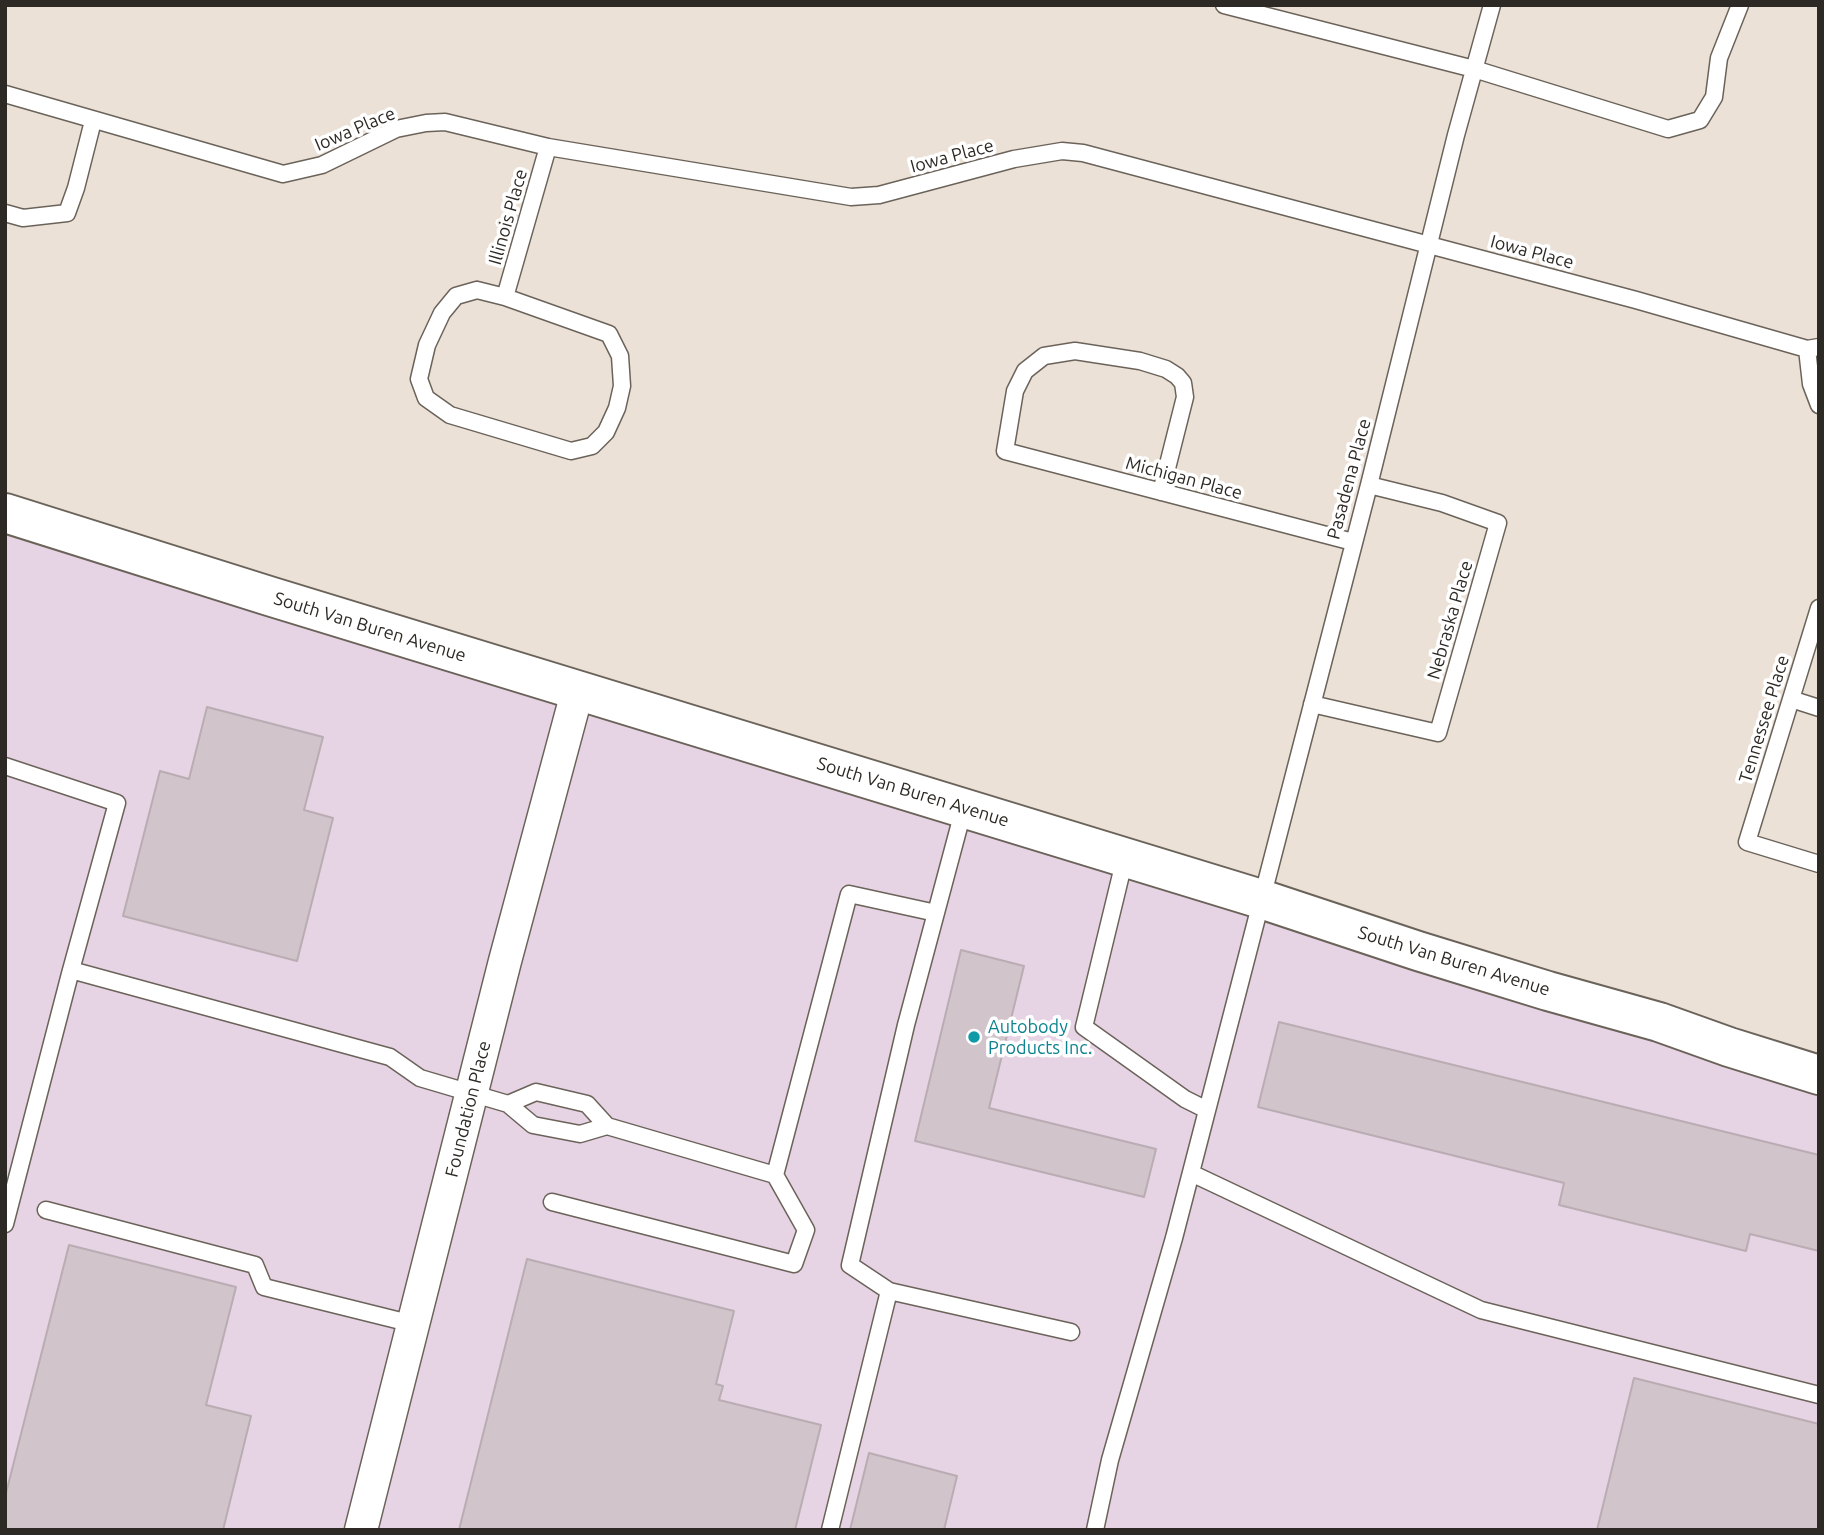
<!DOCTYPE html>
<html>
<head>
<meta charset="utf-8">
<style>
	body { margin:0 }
	#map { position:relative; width:1824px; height:1535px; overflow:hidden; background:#ebe1d7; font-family:Ubuntu,sans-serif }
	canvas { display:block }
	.frame { position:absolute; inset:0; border:7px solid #2d2925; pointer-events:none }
</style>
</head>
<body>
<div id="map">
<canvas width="1824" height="1535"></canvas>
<div class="frame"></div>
</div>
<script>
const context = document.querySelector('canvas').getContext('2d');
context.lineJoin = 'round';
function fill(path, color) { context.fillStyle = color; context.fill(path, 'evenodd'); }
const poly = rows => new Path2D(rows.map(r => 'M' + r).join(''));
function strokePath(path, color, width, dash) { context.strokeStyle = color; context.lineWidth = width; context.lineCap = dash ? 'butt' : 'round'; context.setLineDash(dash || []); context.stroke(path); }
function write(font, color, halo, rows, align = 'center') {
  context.font = font + ' Ubuntu,sans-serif'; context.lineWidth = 7; context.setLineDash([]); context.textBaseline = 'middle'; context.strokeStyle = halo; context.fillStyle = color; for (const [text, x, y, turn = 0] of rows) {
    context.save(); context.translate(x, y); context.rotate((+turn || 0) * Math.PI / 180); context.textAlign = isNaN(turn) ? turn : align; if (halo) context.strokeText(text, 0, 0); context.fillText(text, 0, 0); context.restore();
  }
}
fill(poly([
	[5,513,1819,1075,1819,1530,5,1530]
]), '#e6d3e3');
const building = poly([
	[207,707,323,737,304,810,333,818,297,961,123,916,160,771,189,779,207,707],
	[961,950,1024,966,989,1108,1156,1149,1144,1197,915,1141,961,950],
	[1279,1022,1819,1155,1819,1251,1750,1234,1746,1251,1559,1205,1564,1183,1258,1107,1279,1022],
	[69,1245,236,1287,206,1405,251,1416,223,1530,5,1530,5,1497,69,1245],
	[527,1259,734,1311,716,1384,723,1386,719,1400,821,1425,795,1530,459,1530,527,1259],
	[1634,1378,1819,1424,1819,1530,1597,1530,1634,1378],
	[869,1453,957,1476,944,1530,850,1530,869,1453]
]);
fill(building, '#d1c4cb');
strokePath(building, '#b9acb3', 2);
const service = poly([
	[1224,5,1474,69,1668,129,1700,120,1714,97,1719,58,1740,5],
	[5,94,283,174,322,165,396,129,426,123,445,122,548,147,851,197,879,195,1014,159,1062,151,1083,153,1636,300,1807,349,1819,347],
	[5,213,23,218,67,213,76,188,93,121],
	[477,290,505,297,609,334,620,356,622,386,617,408,606,432,592,446,571,451,450,415,426,398,419,379,427,345,442,313,456,296,477,290],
	[505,297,548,147],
	[1807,349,1811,384,1819,405],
	[1161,492,1185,397,1183,383,1177,376,1166,369,1140,361,1075,351,1044,356,1025,371,1015,391,1005,451,1353,542],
	[1819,608,1747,842,1819,864],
	[1791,699,1819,708],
	[1312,704,1438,733,1498,523,1442,503,1369,485],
	[5,766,117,803,71,970,390,1057,420,1078,508,1104],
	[964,808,906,1025,850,1265,889,1291,1071,1332],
	[1125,858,1084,1027,1185,1099,1207,1110],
	[607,1126,580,1134,533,1125,508,1104,536,1092,587,1104,607,1126,775,1175],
	[1191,1173,1481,1310,1819,1395],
	[552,1202,794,1264,806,1230,775,1175,849,894,936,913],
	[46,1210,255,1265,264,1287,413,1324],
	[5,1224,71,970],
	[830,1530,889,1291],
	[1095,1530,1110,1460,1174,1238,1369,485,1456,135,1492,5]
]);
const minor = poly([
	[361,1530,505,961,578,689]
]);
const secondary = poly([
	[5,513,269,596,1261,899,1418,951,1548,991,1659,1022,1729,1047,1819,1075]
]);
strokePath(service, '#6b635a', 19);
strokePath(minor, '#6b635a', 35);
strokePath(secondary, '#6b635a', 42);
strokePath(service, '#fff', 16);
strokePath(minor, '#fff', 32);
strokePath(secondary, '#fff', 38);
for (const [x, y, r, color] of [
	[974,1037,7,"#0f9aa8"]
]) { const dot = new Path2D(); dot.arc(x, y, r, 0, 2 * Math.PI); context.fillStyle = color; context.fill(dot); strokePath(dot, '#fff', 2.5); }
write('18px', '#2d2925', '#fff', [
	["Iowa Place",355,129,-23],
	["Iowa Place",952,156,-15],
	["Illinois Place",508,217,-74],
	["Iowa Place",1532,252,15],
	["Michigan Place",1184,478,15],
	["Pasadena Place",1349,479,-75],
	["Nebraska Place",1450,620,-74],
	["South Van Buren Avenue",370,627,17],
	["Tennessee Place",1764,719,-73],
	["South Van Buren Avenue",913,792,17],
	["South Van Buren Avenue",1454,961,17],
	["Foundation Place",468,1109,-76]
]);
write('18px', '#0d838f', '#fff', [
	["Autobody",988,1027],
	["Products Inc.",988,1048]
], 'left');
</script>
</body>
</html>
